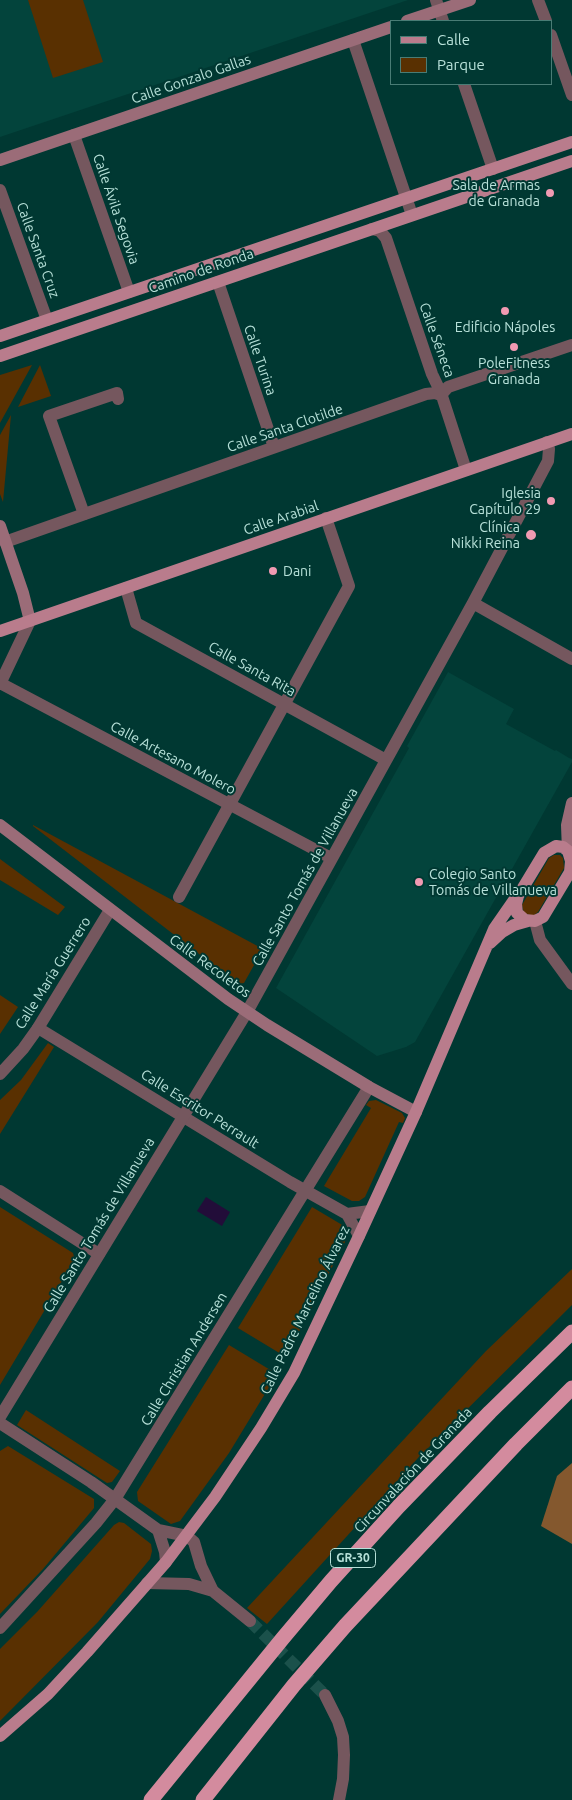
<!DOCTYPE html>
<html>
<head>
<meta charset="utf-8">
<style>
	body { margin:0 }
	#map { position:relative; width:572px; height:1800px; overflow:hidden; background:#003832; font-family:Ubuntu,sans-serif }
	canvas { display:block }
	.legend { position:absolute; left:390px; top:20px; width:162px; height:65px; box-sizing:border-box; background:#003832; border:1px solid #497c75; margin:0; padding:6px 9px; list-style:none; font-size:15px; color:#b7e1d9 }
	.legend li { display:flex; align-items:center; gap:10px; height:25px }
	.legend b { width:25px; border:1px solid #497c75 }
</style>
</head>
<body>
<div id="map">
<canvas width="572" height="1800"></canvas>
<ul class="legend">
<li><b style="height:6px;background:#b97c8c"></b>Calle</li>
<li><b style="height:14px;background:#593001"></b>Parque</li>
</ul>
</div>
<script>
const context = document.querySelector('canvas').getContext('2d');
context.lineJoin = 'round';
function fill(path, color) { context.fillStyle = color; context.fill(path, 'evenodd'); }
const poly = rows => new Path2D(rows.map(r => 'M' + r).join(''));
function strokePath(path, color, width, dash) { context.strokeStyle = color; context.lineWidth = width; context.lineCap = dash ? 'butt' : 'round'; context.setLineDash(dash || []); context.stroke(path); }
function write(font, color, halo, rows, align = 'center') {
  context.font = font + ' Ubuntu,sans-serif'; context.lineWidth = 4; context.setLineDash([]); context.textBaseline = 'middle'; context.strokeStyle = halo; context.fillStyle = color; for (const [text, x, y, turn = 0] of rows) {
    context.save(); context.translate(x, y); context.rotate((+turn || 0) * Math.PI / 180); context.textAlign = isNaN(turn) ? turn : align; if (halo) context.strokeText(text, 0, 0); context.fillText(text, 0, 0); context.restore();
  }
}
fill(poly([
	[0,0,408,0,0,137],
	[448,672,514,709,506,724,555,751,556,750,569,758,572,759,572,762,415,1042,406,1047,377,1056,276,988,409,748,407,746]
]), '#03443c');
fill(poly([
	[28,0,83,0,103,62,53,78],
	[32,365,0,423,0,375],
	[40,365,51,396,18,407],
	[11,415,3,502,0,494,0,435],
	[33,825,263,949,244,983,238,984,33,826],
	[554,855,560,855,563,858,564,868,538,912,533,916,524,913,522,905,549,858],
	[0,859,65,907,58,915,0,880],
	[0,995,18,1007,0,1034],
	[48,1043,54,1047,0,1134,0,1100,21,1080],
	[376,1100,402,1113,405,1118,403,1123,399,1122,365,1197,359,1201,352,1201,324,1186,371,1108,366,1105,369,1101],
	[0,1207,73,1253,74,1257,74,1261,0,1385],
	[312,1207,344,1226,346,1234,345,1242,286,1357,238,1328],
	[572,1269,572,1305,418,1458,267,1624,247,1608,486,1351],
	[229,1345,277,1374,229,1453,180,1521,171,1524,138,1501,137,1492],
	[26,1410,120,1471,112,1482,107,1483,17,1425],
	[8,1446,94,1499,94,1508,43,1569,0,1614,0,1451],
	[119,1522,124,1523,151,1544,152,1551,150,1559,98,1622,0,1721,0,1649,37,1612,114,1525]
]), '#593001');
fill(poly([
	[572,1463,572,1544,541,1526,557,1476]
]), '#84582e');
fill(poly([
	[206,1197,230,1212,222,1226,197,1211]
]), '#220d39');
strokePath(poly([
	[250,1621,325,1695]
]), '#1b514b', 12, [12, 6]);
strokePath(poly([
	[436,0,443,21],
	[538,0,546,21],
	[551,35,572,95],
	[353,40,412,215],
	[464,84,493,169],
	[74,135,129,292],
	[0,190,47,320],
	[218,282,274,447],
	[84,514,49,416,117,393,118,399],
	[179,897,349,586,326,518],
	[535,921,540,940,572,984],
	[38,1028,290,1182,347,1214,359,1236],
	[0,1191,99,1254],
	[347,1214,370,1211],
	[0,1423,91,1482,158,1530,187,1536,194,1542,201,1566,213,1591,250,1621],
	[158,1530,165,1552,166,1562],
	[147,1583,189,1584,213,1591],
	[0,1628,96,1523,115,1499,369,1087],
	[325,1695,338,1721,343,1737,344,1755,343,1779,339,1800]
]), '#75575e', 12);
strokePath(poly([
	[372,229,380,231,386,238,432,374,441,393,466,470],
	[5,542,426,394,435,393,441,395,448,387,572,345],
	[126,588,136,623,386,760],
	[473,603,572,659],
	[0,683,331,858],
	[0,684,30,621],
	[0,1074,23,1049,38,1028,110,910],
	[0,1417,247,1012,473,603,548,461,549,449,547,442]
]), '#75575e', 12);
strokePath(poly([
	[407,21,470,0],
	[0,160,391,27],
	[0,526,23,593,30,621],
	[0,825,228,999,267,1025,369,1087,416,1112],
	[568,851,567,825,572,803]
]), '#9b6c78', 12);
strokePath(poly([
	[0,336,572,142],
	[0,356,572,161],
	[0,631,572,434],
	[556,846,563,847,568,851,571,861,570,872,543,917,535,921,525,920,517,913,516,904,518,896,544,853,556,846],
	[490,943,502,932,514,925,528,921],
	[0,1736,48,1694,87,1652,166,1562,215,1497,261,1428,294,1373,359,1236,416,1112,494,929,519,893]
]), '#b97c8c', 12);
strokePath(poly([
	[151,1800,283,1638,331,1581,399,1506,490,1412,572,1332],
	[203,1800,294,1685,345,1626,516,1444,572,1388]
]), '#d38b9e', 15);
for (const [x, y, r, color] of [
	[550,193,5,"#f19ab2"],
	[505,311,5,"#f19ab2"],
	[514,347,5,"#f19ab2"],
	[551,501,5,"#f19ab2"],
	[531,535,6,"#f19ab2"],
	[273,571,5,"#f19ab2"],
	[419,882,5,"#f19ab2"]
]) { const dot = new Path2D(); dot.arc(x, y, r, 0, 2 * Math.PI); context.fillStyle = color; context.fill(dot); strokePath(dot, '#003832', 2); }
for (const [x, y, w] of [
	[353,1558,45]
]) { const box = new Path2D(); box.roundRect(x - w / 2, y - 9.5, w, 19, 4); context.fillStyle = '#003832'; context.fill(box); strokePath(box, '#b7e1d9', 1); }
write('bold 12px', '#b7e1d9', null, [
	["GR-30",353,1558]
]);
write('14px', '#b7e1d9', '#003832', [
	["Calle Gonzalo Gallas",191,79,-19],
	["Calle Ávila Segovia",116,209,71],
	["Calle Santa Cruz",38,250,70],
	["Camino de Ronda",201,271,-19],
	["Calle Séneca",437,340,70],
	["Calle Turina",260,360,71],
	["Calle Santa Clotilde",285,428,-19],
	["Calle Arabial",281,518,-19],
	["Calle Santa Rita",252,669,29],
	["Calle Artesano Molero",173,758,28],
	["Calle Santo Tomás de Villanueva",305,877,-61],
	["Calle Recoletos",210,966,36],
	["Calle María Guerrero",53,973,-58],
	["Calle Escritor Perrault",200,1109,32],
	["Calle Santo Tomás de Villanueva",99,1225,-59],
	["Calle Padre Marcelino Álvarez",305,1310,-64],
	["Calle Christian Andersen",184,1359,-59],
	["Circunvalación de Granada",413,1470,-47]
]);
write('14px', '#b7e1d9', '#003832', [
	["Sala de Armas",540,185],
	["de Granada",540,201],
	["Edificio Nápoles",505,327,"center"],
	["PoleFitness",514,363,"center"],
	["Granada",514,379,"center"],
	["Iglesia",541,493],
	["Capítulo 29",541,509],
	["Clínica",520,527],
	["Nikki Reina",520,543],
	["Dani",283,571,"left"],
	["Colegio Santo",429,874,"left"],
	["Tomás de Villanueva",429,890,"left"]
], 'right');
</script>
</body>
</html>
